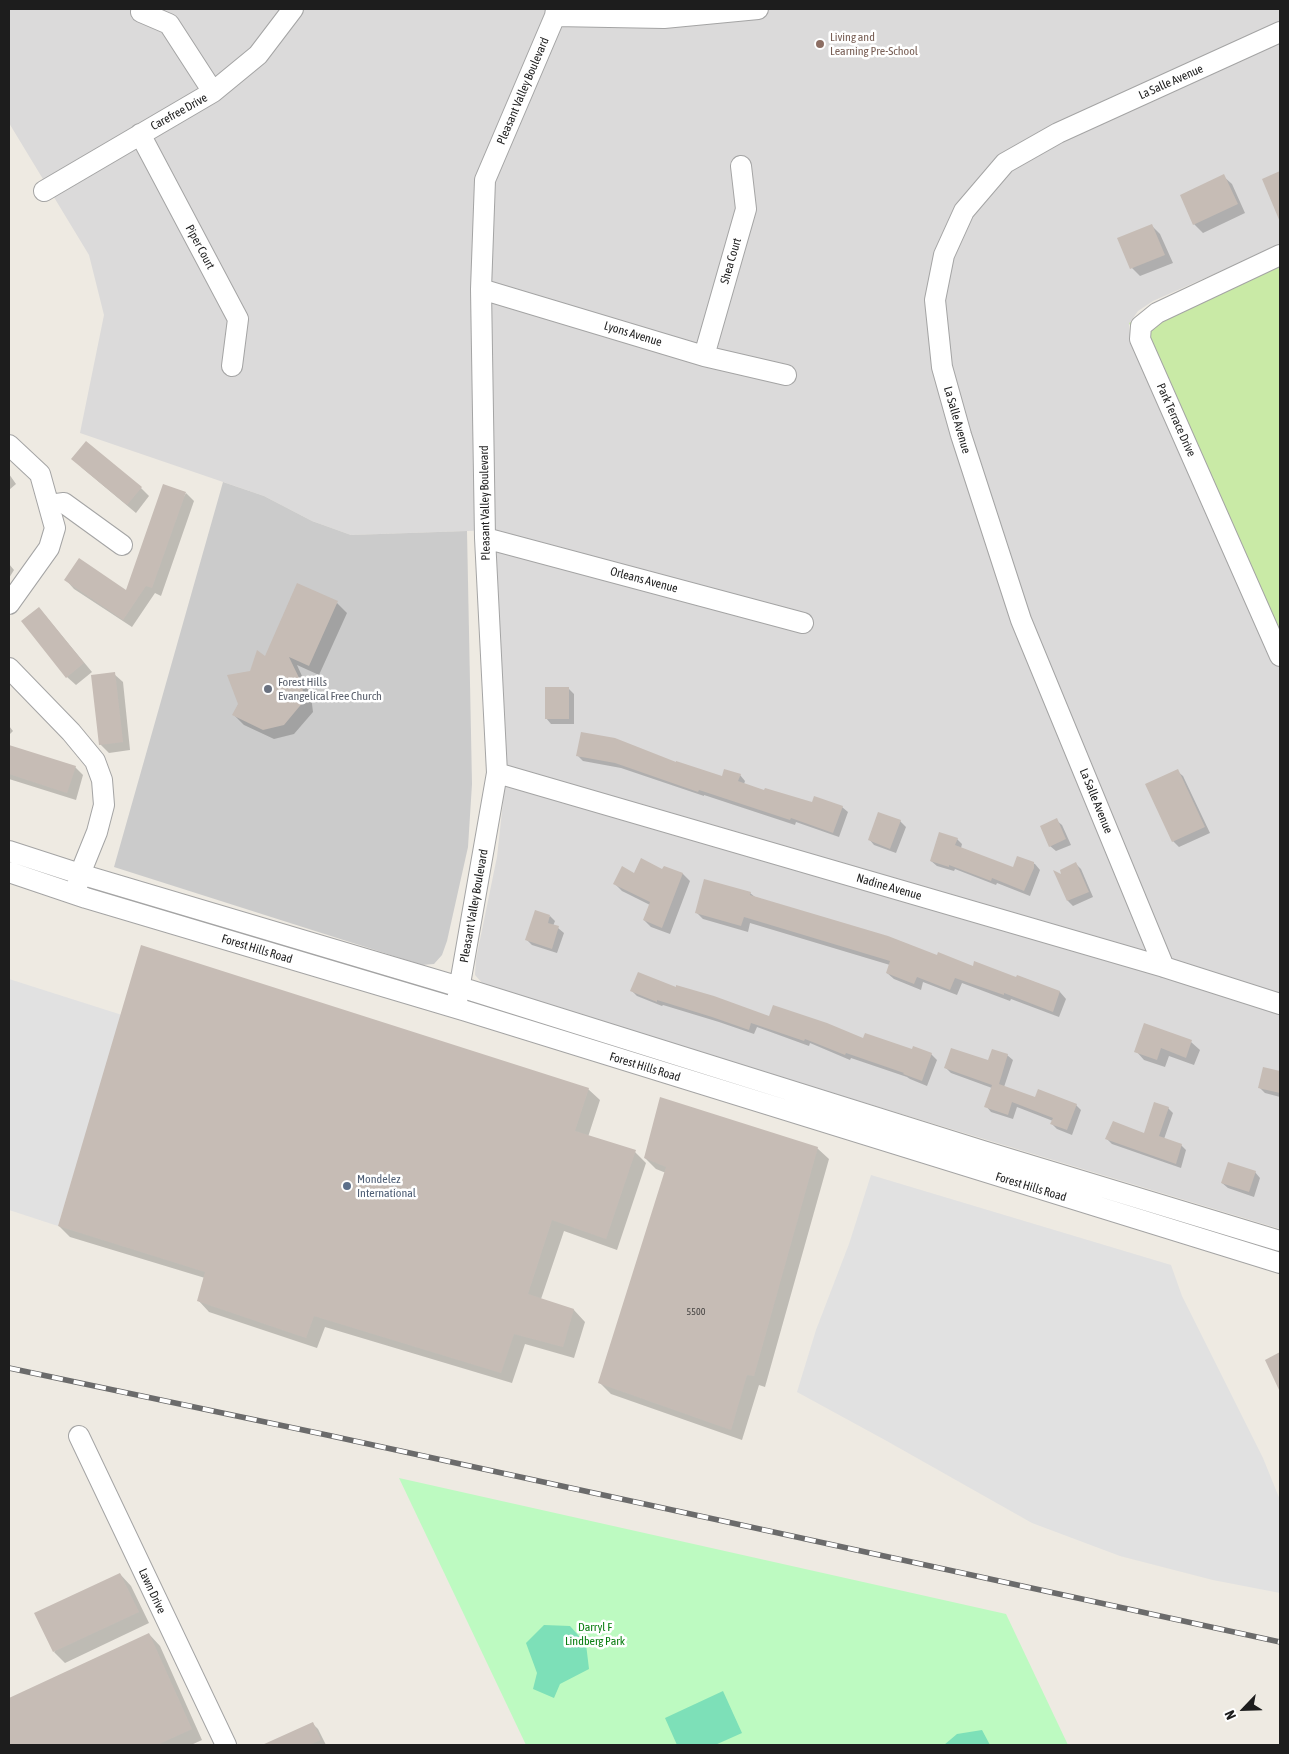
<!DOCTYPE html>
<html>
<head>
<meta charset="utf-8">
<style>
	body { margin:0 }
	#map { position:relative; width:1289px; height:1754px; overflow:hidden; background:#eeeae2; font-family:"Asap Condensed",sans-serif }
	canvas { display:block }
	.frame { position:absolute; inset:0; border:10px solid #1d1d1d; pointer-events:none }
	.north { position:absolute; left:1219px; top:1684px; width:50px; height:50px; -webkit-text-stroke:4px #fff; paint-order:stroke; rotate:246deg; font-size:14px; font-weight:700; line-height:20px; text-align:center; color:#1d1d1d }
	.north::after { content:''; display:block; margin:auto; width:18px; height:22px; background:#1d1d1d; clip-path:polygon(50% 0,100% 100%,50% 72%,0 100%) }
</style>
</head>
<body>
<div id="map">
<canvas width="1289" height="1754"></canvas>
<div class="frame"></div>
<div class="north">N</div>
</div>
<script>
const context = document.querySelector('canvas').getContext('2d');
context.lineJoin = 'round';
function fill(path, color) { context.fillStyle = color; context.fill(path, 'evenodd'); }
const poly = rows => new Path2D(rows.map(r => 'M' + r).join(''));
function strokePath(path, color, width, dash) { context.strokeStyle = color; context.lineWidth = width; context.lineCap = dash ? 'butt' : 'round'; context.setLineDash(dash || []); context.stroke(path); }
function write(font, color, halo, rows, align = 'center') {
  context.font = font + ' "Asap Condensed",sans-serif'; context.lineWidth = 5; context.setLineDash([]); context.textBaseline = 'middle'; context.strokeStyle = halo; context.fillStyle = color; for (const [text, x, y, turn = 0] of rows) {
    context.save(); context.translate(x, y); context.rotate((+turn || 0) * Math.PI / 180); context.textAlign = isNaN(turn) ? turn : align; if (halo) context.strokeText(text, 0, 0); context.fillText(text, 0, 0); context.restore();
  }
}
fill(poly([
	[9,9,1280,9,1280,245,1153,301,1138,311,1129,324,1131,344,1280,669,1280,1229,497,991,483,984,475,975,476,959,497,857,503,802,495,530,351,535,312,521,264,496,80,433,104,315,89,255,9,123]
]), '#dbdada');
fill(poly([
	[223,482,264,496,312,521,351,535,467,531,472,784,468,847,447,941,442,955,434,964,422,965,114,867]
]), '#cbcbcb');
fill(poly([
	[1280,256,1280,655,1129,323]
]), '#c9eaa6');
fill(poly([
	[399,1478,1006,1614,1068,1745,526,1745]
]), '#bdfac1');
fill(poly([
	[544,1625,570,1626,586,1644,589,1669,560,1684,554,1698,533,1689,537,1673,526,1643],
	[723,1691,742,1733,715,1745,677,1745,665,1718],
	[982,1730,990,1745,944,1745,957,1734]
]), '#7de0b8');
fill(poly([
	[9,979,122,1015,58,1226,9,1210],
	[871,1175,1171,1265,1182,1296,1263,1458,1280,1500,1280,1593,1213,1580,1120,1556,1032,1523,885,1440,797,1392,816,1330,849,1244]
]), '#e1e1e1');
fill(poly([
	[1223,176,1232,184,1245,213,1203,233,1194,224],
	[1152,226,1160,234,1173,263,1140,276,1132,268],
	[81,467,141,488,149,496,136,513],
	[9,474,16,484,9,490],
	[186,493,194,501,161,596,155,593,132,627,74,589,66,580,127,591],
	[9,564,14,570,9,578],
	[337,603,347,613,319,675,297,665,311,696,313,712,294,734,274,739,244,725,234,715,251,672,265,658],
	[39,608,92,672,76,685,67,677],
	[114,674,123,682,130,750,109,753,100,744],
	[569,689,574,694,574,724,551,724,546,718],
	[9,726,13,731,9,735],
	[9,746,75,767,83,775,76,800,9,779],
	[578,756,677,764,723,777,740,775,745,781,744,784,765,792,813,803,842,807,848,812,839,837,796,822,795,825,704,795,704,796,621,768,583,761],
	[1177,771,1183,776,1210,833,1179,847,1173,841],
	[1056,820,1062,825,1071,845,1056,851,1050,846],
	[900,821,906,827,896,853,874,845,869,839],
	[957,839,962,844,961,848,1014,869,1018,857,1035,864,1040,870,1030,896,997,883,996,885,955,869,954,871,937,866,931,861],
	[1076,864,1081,869,1093,897,1073,906,1068,901,1055,872,1064,876],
	[664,867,683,874,690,881,670,934,651,927,644,920,650,905,622,891,615,884,635,874,663,870],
	[750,893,755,897,938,957,1017,978,1018,976,1060,992,1066,999,1059,1017,1011,999,1010,1001,962,983,957,995,923,982,921,990,894,979,887,973,890,965,750,923,748,932,703,919,697,913],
	[550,916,555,921,553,926,558,928,564,933,557,953,532,945,527,940],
	[676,989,770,1017,931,1054,937,1060,927,1086,910,1079,907,1077,851,1058,850,1060,810,1043,809,1046,757,1027,754,1034,719,1022,663,1005,662,1006,637,996,632,991],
	[1191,1042,1200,1050,1194,1065,1169,1056,1165,1067,1144,1060,1136,1051],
	[1007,1055,1013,1060,1004,1087,1036,1098,1076,1105,1081,1110,1072,1135,1057,1129,1052,1124,1053,1121,1017,1107,1013,1119,991,1112,986,1106,992,1088,951,1073,946,1068,989,1062],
	[1264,1069,1280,1072,1280,1097,1265,1093,1260,1088],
	[588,1089,600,1100,588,1137,635,1152,646,1163,617,1250,564,1231,541,1299,574,1310,585,1322,574,1358,525,1344,512,1383,325,1327,317,1348,209,1312,198,1300,205,1278,70,1237,59,1226],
	[1168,1108,1173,1113,1164,1139,1181,1145,1186,1150,1181,1168,1112,1144,1107,1139,1145,1135],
	[817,1148,829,1159,765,1387,759,1385,742,1440,611,1394,599,1382,666,1173,656,1169,645,1158],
	[1255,1172,1260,1178,1254,1197,1228,1188,1222,1183],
	[120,1574,131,1586,149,1623,65,1663,54,1652],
	[149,1634,160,1646,202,1740,191,1745,9,1745,9,1700],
	[313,1724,318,1729,326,1745,274,1745,273,1742]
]), '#0003');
fill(poly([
	[1280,171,1280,222,1262,179],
	[1224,174,1238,204,1193,225,1180,195],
	[1152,224,1165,255,1130,269,1117,238],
	[86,441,142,487,127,505,71,459],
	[163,484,186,492,152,588,146,586,123,620,64,580,79,558,126,590],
	[297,583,338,601,309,666,289,657,302,684,304,701,284,725,263,730,232,715,238,704,227,675,250,671,257,650,265,656],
	[39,607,84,663,66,678,21,621],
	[115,672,123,742,99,745,91,675],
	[545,687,569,687,569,719,545,719],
	[581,732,615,738,676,762,676,761,722,776,724,769,741,774,738,781,764,790,765,788,812,802,814,796,843,806,833,833,791,818,790,820,699,790,698,792,615,763,576,756],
	[9,745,76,766,67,793,9,774],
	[1178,769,1205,827,1172,842,1145,784],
	[878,812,901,820,890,849,868,840],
	[1057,818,1066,839,1049,847,1040,826],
	[939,832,958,838,955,845,1013,867,1017,856,1034,862,1034,868,1024,891,992,878,991,881,949,865,949,867,930,861],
	[641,858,662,869,664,866,683,873,662,928,643,920,650,902,613,884,622,866,634,873],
	[1076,862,1089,892,1067,901,1053,870,1061,874,1060,870],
	[704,879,751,892,750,895,888,936,937,955,938,952,973,966,974,961,1016,977,1017,975,1060,991,1053,1012,1004,993,1004,995,955,978,950,990,917,977,914,984,886,973,890,961,744,917,741,926,695,913],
	[535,910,550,915,548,923,559,926,552,949,525,940],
	[141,945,589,1088,575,1131,636,1150,606,1239,552,1220,528,1294,574,1309,563,1347,514,1334,501,1373,314,1316,306,1338,197,1301,205,1272,58,1226],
	[638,972,676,987,676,985,714,996,769,1016,773,1005,827,1023,863,1038,865,1033,912,1049,913,1046,932,1053,922,1081,903,1074,904,1073,846,1053,845,1055,805,1039,804,1041,751,1023,749,1030,712,1017,657,1000,657,1002,630,991],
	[1144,1023,1192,1040,1186,1058,1161,1048,1157,1060,1134,1052],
	[951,1048,988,1060,992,1049,1008,1054,999,1084,1035,1097,1038,1089,1077,1104,1067,1130,1050,1124,1053,1118,1012,1102,1008,1115,984,1107,992,1085,944,1068],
	[1263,1067,1280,1071,1280,1093,1258,1088],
	[660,1097,818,1147,754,1376,747,1375,731,1430,598,1383,666,1167,644,1158],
	[1154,1102,1169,1107,1159,1136,1182,1144,1176,1164,1105,1139,1113,1121,1144,1133],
	[1228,1162,1256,1171,1249,1192,1221,1183],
	[1280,1352,1280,1392,1265,1360],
	[120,1573,139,1612,53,1652,34,1613],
	[149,1633,192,1729,157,1745,9,1745,9,1698],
	[313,1722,321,1740,308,1745,262,1745]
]), '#c6bcb5');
const minor = poly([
	[141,12,169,24,213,92],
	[555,16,664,18,758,9],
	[140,134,238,319,232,366],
	[44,191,213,92,258,55,293,9],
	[1280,255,1157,313,1141,326,1140,339,1280,656],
	[481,289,704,356,786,375],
	[704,356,746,209,741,166],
	[9,445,40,474,55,528,49,548,9,604],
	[49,505,64,503,122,545],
	[485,538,803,623],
	[9,668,71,732,95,761,102,780,104,805,97,832,80,874,77,887],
	[497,773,1164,967,1280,1004],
	[9,851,80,874,460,987,983,1151,1280,1241],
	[9,872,86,898,466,1011,1280,1263],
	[1164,967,1021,620,961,435,942,367,935,300,944,255,964,211,1005,163,1058,133,1280,32],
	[457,1001,497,773,485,538,481,289,485,180,555,16,556,9],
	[79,1436,226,1745]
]);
strokePath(minor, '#a4a4a4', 22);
strokePath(minor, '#fff', 20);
const rail = poly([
	[9,1368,327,1435,1280,1642]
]);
strokePath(rail, '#6b6b6b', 5.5);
strokePath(rail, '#fff', 4, [11]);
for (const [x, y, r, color] of [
	[820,44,5,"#8d6e63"],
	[268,689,5,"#6b7280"],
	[347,1186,5,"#5c6f8a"]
]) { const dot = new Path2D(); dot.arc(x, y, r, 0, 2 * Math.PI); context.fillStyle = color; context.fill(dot); strokePath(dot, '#fff', 2); }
write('10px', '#474543', null, [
	["5500",696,1312]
]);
write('12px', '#785e54', '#fff', [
	["Living and",830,37],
	["Learning Pre-School",830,51]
], 'left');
write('12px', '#1d1d1d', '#fff', [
	["La Salle Avenue",1171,82,-24],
	["Pleasant Valley Boulevard",523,91,-67],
	["Carefree Drive",179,112,-29],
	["Piper Court",200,247,62],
	["Shea Court",731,261,-74],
	["Lyons Avenue",633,334,17],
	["La Salle Avenue",957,420,74],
	["Park Terrace Drive",1176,420,66],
	["Pleasant Valley Boulevard",485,503,-91],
	["Orleans Avenue",644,580,15],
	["La Salle Avenue",1096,801,68],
	["Nadine Avenue",889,887,16],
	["Pleasant Valley Boulevard",474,906,-80],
	["Forest Hills Road",257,949,17],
	["Forest Hills Road",645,1067,17],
	["Forest Hills Road",1031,1187,17],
	["Lawn Drive",152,1591,65]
]);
write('12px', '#5b616d', '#fff', [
	["Forest Hills",278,682],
	["Evangelical Free Church",278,696]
], 'left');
write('12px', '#4e5e75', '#fff', [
	["Mondelez",357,1179],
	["International",357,1193]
], 'left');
write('12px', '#097d10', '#fff', [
	["Darryl F",595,1627],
	["Lindberg Park",595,1641]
]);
</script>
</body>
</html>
